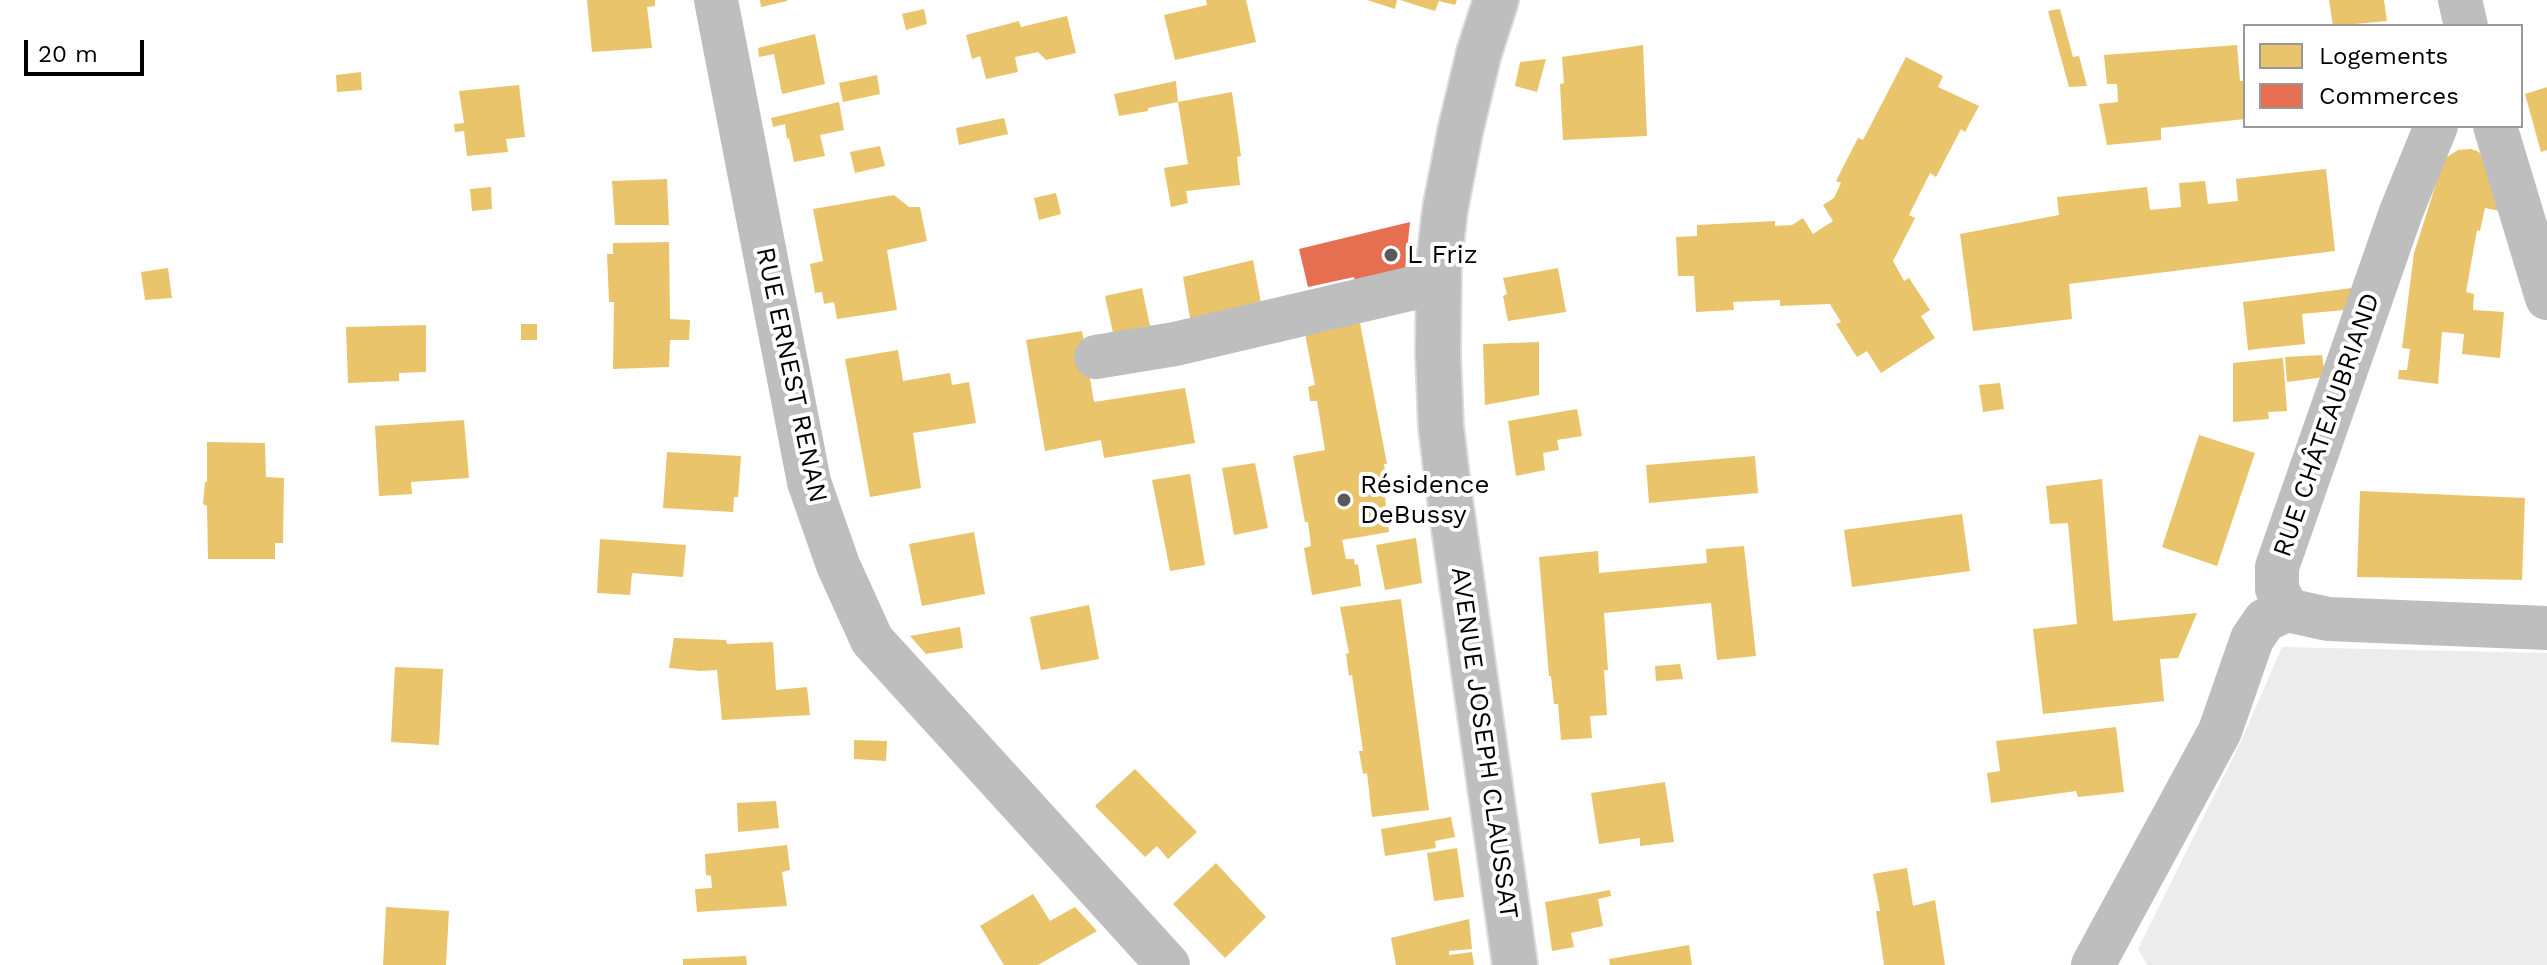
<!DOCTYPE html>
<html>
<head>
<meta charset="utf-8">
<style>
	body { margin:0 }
	#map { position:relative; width:2547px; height:965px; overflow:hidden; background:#fff; font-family:"Work Sans",sans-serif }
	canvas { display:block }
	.legend { position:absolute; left:2243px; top:24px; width:280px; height:104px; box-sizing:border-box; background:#fff; border:2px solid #999; margin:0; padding:10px 14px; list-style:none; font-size:24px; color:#000 }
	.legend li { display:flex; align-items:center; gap:16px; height:40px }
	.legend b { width:40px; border:2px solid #999 }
	.scale { position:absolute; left:24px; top:40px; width:120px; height:36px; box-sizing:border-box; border:4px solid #000; border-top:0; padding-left:10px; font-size:24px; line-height:28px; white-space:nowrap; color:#000; -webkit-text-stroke:6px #fff; paint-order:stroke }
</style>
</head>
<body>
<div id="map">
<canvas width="2547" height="965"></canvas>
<ul class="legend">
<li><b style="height:22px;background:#e9c46a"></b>Logements</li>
<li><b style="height:22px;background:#e76f51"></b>Commerces</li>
</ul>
<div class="scale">20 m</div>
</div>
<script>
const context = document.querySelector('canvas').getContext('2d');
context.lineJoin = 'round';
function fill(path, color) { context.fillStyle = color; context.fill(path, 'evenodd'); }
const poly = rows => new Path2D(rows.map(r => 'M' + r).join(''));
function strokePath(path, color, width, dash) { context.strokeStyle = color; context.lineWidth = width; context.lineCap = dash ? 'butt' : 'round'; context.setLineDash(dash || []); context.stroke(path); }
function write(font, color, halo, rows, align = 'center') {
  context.font = font + ' "Work Sans",sans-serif'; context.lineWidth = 8; context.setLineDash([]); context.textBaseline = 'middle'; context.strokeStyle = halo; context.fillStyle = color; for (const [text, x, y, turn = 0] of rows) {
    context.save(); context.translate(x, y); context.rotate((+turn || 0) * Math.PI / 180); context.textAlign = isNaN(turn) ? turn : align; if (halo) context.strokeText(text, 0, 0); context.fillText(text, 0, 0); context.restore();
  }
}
fill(poly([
	[2282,647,2547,653,2547,965,2147,965,2138,949,2242,739]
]), '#ececec');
fill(poly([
	[587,0,655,0,655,6,647,7,652,48,592,52],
	[760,0,787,0,787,1,761,7],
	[1206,0,1246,0,1256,42,1175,60,1164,15,1207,5],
	[1367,0,1397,0,1395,9],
	[1400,0,1457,0,1455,5,1439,1,1435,11],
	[2329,0,2384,0,2387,21,2333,26],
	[924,9,927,24,906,30,902,14],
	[2060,9,2073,57,2079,56,2087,86,2069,87,2048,11],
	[1067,16,1076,53,1046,60,1038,52,1015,57,1018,72,986,79,980,56,972,59,966,35,1019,21,1021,27],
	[815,34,825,84,782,94,774,54,759,57,758,48],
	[1643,45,1647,136,1563,140,1560,84,1564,83,1562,57],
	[2237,45,2240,81,2245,81,2245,119,2161,128,2161,140,2107,145,2099,104,2118,102,2117,84,2107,84,2104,55],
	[1906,57,1943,76,1938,87,1979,106,1965,132,1961,129,1936,177,1930,173,1909,215,1915,218,1893,261,1904,281,1909,278,1930,310,1921,316,1935,338,1881,373,1867,351,1857,357,1836,324,1841,322,1830,304,1780,306,1780,300,1733,302,1734,310,1696,312,1694,276,1678,276,1676,237,1697,236,1697,225,1775,221,1775,226,1792,225,1803,218,1813,234,1833,221,1823,205,1834,198,1841,183,1836,181,1858,138,1863,140],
	[1546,59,1537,92,1515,86,1520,62],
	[361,72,362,90,337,92,336,75],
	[877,75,880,94,843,102,839,83],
	[1176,81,1178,102,1148,108,1148,111,1119,116,1114,94],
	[519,85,525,137,506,139,508,152,467,156,464,131,455,132,454,124,464,123,459,91],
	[2547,87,2547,150,2541,152,2525,94],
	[1232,92,1241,156,1237,157,1240,185,1186,191,1188,203,1171,207,1164,168,1188,164,1178,102],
	[839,102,844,130,820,135,825,156,794,162,789,138,787,139,785,124,773,127,771,118],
	[1004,118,1008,134,959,145,956,128],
	[880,146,885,166,855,173,850,152],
	[2471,149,2479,152,2483,158,2499,211,2485,208,2480,231,2477,230,2466,292,2474,294,2473,310,2504,312,2500,358,2462,354,2464,334,2442,332,2438,384,2398,379,2399,370,2407,370,2410,349,2402,348,2414,253,2444,159,2458,150],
	[2326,169,2335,251,2069,284,2072,319,1973,331,1960,234,2059,215,2057,197,2147,187,2150,210,2181,207,2179,183,2205,181,2208,204,2238,201,2236,179],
	[667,179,669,225,615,225,612,181],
	[491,187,492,209,472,211,470,189],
	[1056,193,1061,214,1039,220,1034,198],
	[894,195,909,207,920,207,927,241,887,250,897,310,837,319,834,302,824,304,822,292,815,293,810,264,823,261,813,209],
	[669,242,670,319,690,320,689,340,670,340,669,367,613,369,614,302,609,302,607,254,613,254,613,243],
	[1253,260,1264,319,1190,318,1183,277],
	[168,268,172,298,145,300,141,272],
	[1558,268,1566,312,1508,321,1503,296,1507,294,1503,278],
	[1142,288,1150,326,1113,333,1105,296],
	[2352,288,2344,310,2302,314,2305,344,2248,350,2243,302],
	[1360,323,1387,464,1384,464,1388,488,1384,489,1389,532,1342,540,1346,559,1354,559,1355,565,1358,564,1361,586,1312,595,1304,548,1311,546,1308,522,1305,522,1293,456,1325,450,1317,401,1310,401,1308,387,1315,385,1305,334],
	[521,324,537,324,537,340,521,340],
	[426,325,426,372,399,373,399,381,348,383,346,327],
	[1082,331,1094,402,1185,388,1195,443,1104,458,1101,440,1045,451,1026,340],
	[1539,342,1539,395,1485,405,1483,344],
	[898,350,903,381,950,373,952,385,969,382,976,423,913,433,921,488,870,497,845,359],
	[2322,355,2325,377,2287,382,2285,357],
	[2283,358,2287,411,2268,412,2269,419,2233,422,2233,363],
	[2000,383,2004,409,1983,412,1979,385],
	[1577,409,1582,436,1557,440,1559,450,1543,453,1545,470,1516,476,1508,421],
	[464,420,469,478,411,482,412,494,379,496,375,426],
	[2199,435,2255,453,2217,566,2162,547],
	[207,442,265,443,266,477,284,478,283,543,275,543,275,559,208,559,207,506,203,504,205,482,207,482],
	[667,452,741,456,738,497,734,497,733,512,663,508],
	[1755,456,1758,493,1649,503,1646,465],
	[1255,463,1268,528,1234,535,1222,468],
	[1190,474,1205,565,1170,571,1152,480],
	[2102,479,2113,621,2197,613,2178,658,2160,659,2164,701,2043,714,2033,629,2077,624,2068,523,2050,524,2046,486],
	[2360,491,2525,498,2522,580,2357,577],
	[1962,514,1970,571,1852,587,1844,530],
	[974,532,985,594,922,606,909,544],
	[1416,538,1422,583,1385,590,1376,545],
	[600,539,686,545,683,577,632,573,630,595,597,593],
	[1744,546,1756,656,1717,660,1711,603,1604,613,1608,670,1604,670,1607,715,1590,716,1592,738,1561,740,1558,704,1554,704,1551,676,1549,676,1539,557,1598,551,1599,573,1707,563,1706,549],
	[1401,599,1429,810,1372,817,1367,773,1363,774,1359,751,1363,751,1352,675,1349,676,1346,654,1349,653,1340,607],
	[1089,605,1099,659,1041,670,1030,617],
	[960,627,963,648,926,654,910,636],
	[674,638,726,640,727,644,773,642,776,690,807,687,810,715,722,720,717,670,700,671,669,668],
	[1680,664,1683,679,1656,681,1655,666],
	[395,667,443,669,439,745,391,742],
	[2116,727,2124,792,2078,797,2076,791,1991,803,1987,773,2000,771,1996,741],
	[854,740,887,741,886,761,854,759],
	[1135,769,1197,832,1168,859,1157,846,1145,857,1095,806],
	[1665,782,1674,842,1640,846,1640,838,1599,844,1591,793],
	[776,801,779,828,738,832,737,803],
	[1451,817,1455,837,1435,841,1436,848,1385,856,1381,829],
	[787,845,790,870,782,872,787,906,697,912,695,889,712,888,711,876,706,875,705,854],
	[1457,848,1464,897,1434,901,1427,853],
	[1216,863,1266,917,1225,958,1173,904],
	[1907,868,1913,906,1935,900,1945,965,1884,965,1876,911,1880,911,1873,874],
	[1610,890,1611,896,1598,899,1603,926,1571,933,1574,947,1552,951,1545,902],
	[1033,894,1050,921,1075,907,1097,931,1038,965,1004,965,980,926],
	[386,907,449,911,446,965,383,965],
	[1469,919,1472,949,1449,951,1449,955,1472,952,1474,965,1396,965,1391,938],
	[1689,945,1692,965,1610,965,1609,959],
	[746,956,747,965,683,965,683,959]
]), '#e9c46a');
fill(poly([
	[1410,222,1405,270,1356,288,1354,277,1308,287,1299,249]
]), '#e76f51');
const major = poly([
	[1496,0,1479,53,1460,132,1445,210,1439,261,1438,354,1441,427,1448,485,1515,965]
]);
strokePath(major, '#dbdbdb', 48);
strokePath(poly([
	[716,0,809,482,838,565,872,640,1168,965],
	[2460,0,2466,26],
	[2495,126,2547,298],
	[1096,357,1175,344,1439,282],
	[2287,610,2277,589,2277,567,2401,212,2436,126],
	[2287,610,2328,619,2547,628],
	[2093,965,2220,731,2252,639,2265,620,2287,610]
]), '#bebebe', 44);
strokePath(major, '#bebebe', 44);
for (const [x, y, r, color] of [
	[1391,255,8,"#595959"],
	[1344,500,8,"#595959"]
]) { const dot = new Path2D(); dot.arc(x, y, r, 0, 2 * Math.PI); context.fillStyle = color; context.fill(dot); strokePath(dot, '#fff', 3); }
write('26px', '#000', '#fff', [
	["L Friz",1407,255],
	["Résidence",1360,485],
	["DeBussy",1360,515]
], 'left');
write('26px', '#000', '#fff', [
	["RUE ERNEST RENAN",791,375,78],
	["RUE CHÂTEAUBRIAND",2327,425,-71],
	["AVENUE JOSEPH CLAUSSAT",1484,743,82]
]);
</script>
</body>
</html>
